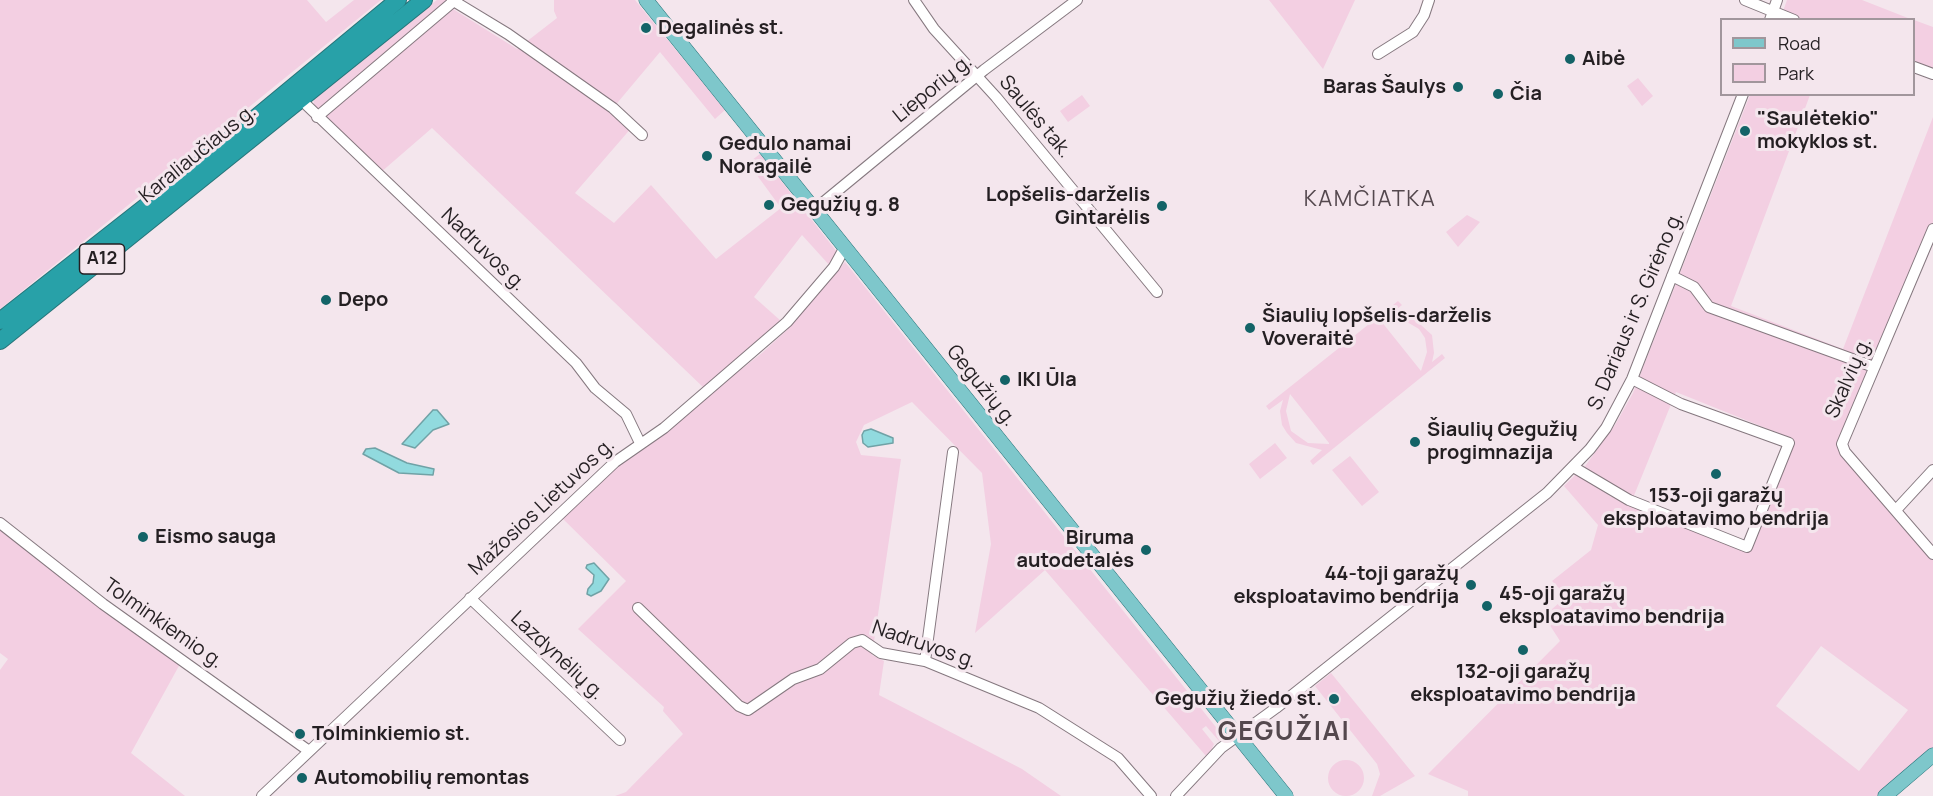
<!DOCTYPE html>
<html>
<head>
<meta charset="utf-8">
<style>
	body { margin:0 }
	#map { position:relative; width:1933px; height:796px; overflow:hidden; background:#f4e6ed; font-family:Manrope,sans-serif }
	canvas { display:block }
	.legend { position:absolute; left:1720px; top:18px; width:195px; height:78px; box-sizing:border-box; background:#f4e6ed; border:2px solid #a1969c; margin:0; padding:8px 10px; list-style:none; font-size:18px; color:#241f22 }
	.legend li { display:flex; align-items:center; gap:12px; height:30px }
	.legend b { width:30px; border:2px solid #a1969c }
</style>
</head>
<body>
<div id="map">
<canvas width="1933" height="796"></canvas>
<ul class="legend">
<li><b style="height:8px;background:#7ec7cb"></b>Road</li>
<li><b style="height:16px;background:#f3cfe2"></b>Park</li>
</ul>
</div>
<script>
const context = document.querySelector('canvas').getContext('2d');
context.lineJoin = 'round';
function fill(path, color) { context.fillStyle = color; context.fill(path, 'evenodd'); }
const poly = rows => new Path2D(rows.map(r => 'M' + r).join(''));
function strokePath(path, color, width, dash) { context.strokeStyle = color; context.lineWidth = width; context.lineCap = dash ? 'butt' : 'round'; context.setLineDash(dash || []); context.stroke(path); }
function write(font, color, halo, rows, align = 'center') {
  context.font = font + ' Manrope,sans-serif'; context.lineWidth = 6; context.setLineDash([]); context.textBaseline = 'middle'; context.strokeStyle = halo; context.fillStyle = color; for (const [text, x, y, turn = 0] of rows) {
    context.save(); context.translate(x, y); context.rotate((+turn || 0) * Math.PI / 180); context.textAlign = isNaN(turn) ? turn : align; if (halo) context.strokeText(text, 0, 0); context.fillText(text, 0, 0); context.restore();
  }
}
fill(poly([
	[0,0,307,0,326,22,354,0,381,0,0,309],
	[437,0,463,0,453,9,517,49,557,18,554,11,554,0,635,0,725,110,715,119,660,52,613,108,633,126,575,193,614,223,651,185,716,259,781,208,748,163,760,154,837,252,831,267,802,235,754,297,781,321,704,388,432,128,380,173,315,109,313,98,347,67],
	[1269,0,1355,0,1323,69],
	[1787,0,1862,0,1913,20,1780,20],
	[1914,20,1933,27,1933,69,1914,62],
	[1638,78,1653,96,1642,106,1627,86],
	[1082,95,1090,106,1068,122,1060,111],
	[1750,95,1810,95,1731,306,1843,349,1933,117,1933,222,1842,433,1843,456,1933,560,1933,749,1877,796,1468,796,1468,791,1428,774,1560,641,1544,616,1567,596,1552,581,1591,550,1598,525,1564,486,1577,473,1610,496,1749,552,1793,439,1676,392,1633,498,1583,469,1615,425,1633,393],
	[1821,646,1908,710,1859,771,1776,706],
	[1467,215,1480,222,1458,247,1446,232],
	[845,262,1223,736,1219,741,1206,726,1202,729,1214,744,1211,751,1206,756,1045,570,975,633,991,544,982,473,912,402,864,425,856,442,861,455,901,459,872,655,884,661,879,695,1022,769,1061,796,615,796,626,792,683,734,663,711,664,707,578,629,626,581,561,517,610,471,762,353,787,330],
	[1398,301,1402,305,1392,313,1411,316,1432,335,1434,353,1432,362,1442,354,1445,358,1313,465,1310,461,1322,450,1296,443,1287,433,1282,425,1280,411,1283,400,1269,410,1266,406],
	[1396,319,1407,322,1419,329,1425,338,1427,352,1421,371,1381,321],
	[1290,394,1329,443,1329,444,1308,443,1291,431,1286,411],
	[1275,443,1287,458,1260,479,1249,464],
	[1350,456,1379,492,1362,506,1332,470],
	[0,530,180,664,131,753,185,796,0,796,0,670,8,659,0,653],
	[1331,673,1415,776,1380,796,1372,796,1380,774,1377,764,1315,686],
	'1328 778a18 18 0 1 1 36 0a18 18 0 1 1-36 0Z'
]), '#f3cfe2');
const water = poly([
	[433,410,437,410,449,424,433,430,415,448,402,444,433,410],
	[871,429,893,438,893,443,868,447,863,443,862,435,864,431,871,429],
	[375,448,407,463,434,469,433,475,399,473,363,454,366,449,375,448],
	[594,563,609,579,601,591,591,596,587,594,588,589,593,583,594,575,586,568,587,565,594,563]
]);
fill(water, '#91dade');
strokePath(water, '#70a2a6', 1.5);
const minor = poly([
	[452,0,508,34,613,108,642,135],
	[914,0,934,29,996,97,1157,292],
	[1745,0,1794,20],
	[1770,20,1777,0],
	[1378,54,1413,32,1424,15,1429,0],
	[1914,67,1933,74],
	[296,95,576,363,595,388,626,414,640,443],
	[317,117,454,1],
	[814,210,984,70,1077,0],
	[1933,229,1842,444,1845,452,1933,554],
	[1672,276,1694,287,1709,307,1874,367],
	[1575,468,1629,500,1747,547,1789,443,1681,404,1632,379],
	[1896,510,1933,470],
	[0,523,103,604,309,751],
	[470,598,620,740],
	[638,608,739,706,748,710,793,679,820,669,852,643,862,640,881,653,925,661,1039,708,1118,758,1151,796],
	[925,661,953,452],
	[262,796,615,462,664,428,787,322,834,267,845,247],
	[1176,796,1221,748,1276,708,1547,493,1590,449,1606,428,1632,379,1743,94]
]);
const major = poly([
	[646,0,1286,796],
	[1885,796,1933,755]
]);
const highway = poly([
	[0,321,206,159,398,0],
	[0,341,424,0]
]);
strokePath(minor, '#85787f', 12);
strokePath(major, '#277479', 15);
strokePath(highway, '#277479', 18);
strokePath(minor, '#fff', 10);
strokePath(major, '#7ec7cb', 14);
strokePath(highway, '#28a1a8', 16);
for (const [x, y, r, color] of [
	[646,28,6,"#136367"],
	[1570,59,6,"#136367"],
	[1458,87,6,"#136367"],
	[1498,94,6,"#136367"],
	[1745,131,6,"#136367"],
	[707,156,6,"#136367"],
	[769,205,6,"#136367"],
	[1162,206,6,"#136367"],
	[326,300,6,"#136367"],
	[1250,328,6,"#136367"],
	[1005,380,6,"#136367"],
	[1415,442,6,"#136367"],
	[1716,474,6,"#136367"],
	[143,537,6,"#136367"],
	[1146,550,6,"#136367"],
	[1471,585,6,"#136367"],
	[1487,606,6,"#136367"],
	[1523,650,6,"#136367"],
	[1334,699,6,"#136367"],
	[300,734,6,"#136367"],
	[302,778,6,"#136367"]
]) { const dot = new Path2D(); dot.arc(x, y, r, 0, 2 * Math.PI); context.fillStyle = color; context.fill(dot); strokePath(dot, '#f4e6ed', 2); }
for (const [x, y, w] of [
	[102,259,45]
]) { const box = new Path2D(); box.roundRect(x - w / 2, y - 15, w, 30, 4.5); context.fillStyle = '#f4e6ed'; context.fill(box); strokePath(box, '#241f22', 1.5); }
write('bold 18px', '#241f22', null, [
	["A12",102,259]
]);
write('bold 20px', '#241f22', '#f4e6ed', [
	["Degalinės st.",658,28],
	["Aibė",1582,59],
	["Baras Šaulys",1446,87,"right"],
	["Čia",1510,94],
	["\"Saulėtekio\"",1757,119],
	["mokyklos st.",1757,142],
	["Gedulo namai",719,144],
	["Noragailė",719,167],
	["Lopšelis-darželis",1150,195,"right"],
	["Gintarėlis",1150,218,"right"],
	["Gegužių g. 8",781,205],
	["Depo",338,300],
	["Šiaulių lopšelis-darželis",1262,316],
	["Voveraitė",1262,339],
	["IKI Ūla",1017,380],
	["Šiaulių Gegužių",1427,430],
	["progimnazija",1427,453],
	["153-oji garažų",1716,496,"center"],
	["eksploatavimo bendrija",1716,519,"center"],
	["Eismo sauga",155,537],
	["Biruma",1134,538,"right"],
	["autodetalės",1134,561,"right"],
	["44-toji garažų",1459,574,"right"],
	["eksploatavimo bendrija",1459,597,"right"],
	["45-oji garažų",1499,594],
	["eksploatavimo bendrija",1499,617],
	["132-oji garažų",1523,672,"center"],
	["eksploatavimo bendrija",1523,695,"center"],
	["Gegužių žiedo st.",1322,699,"right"],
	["Tolminkiemio st.",312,734],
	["Automobilių remontas",314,778]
], 'left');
write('20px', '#241f22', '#f4e6ed', [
	["Lieporių g.",933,89,-39],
	["Saulės tak.",1035,117,50],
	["Karaliaučiaus g.",198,154,-39],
	["Nadruvos g.",483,250,44],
	["S. Dariaus ir S. Girėno g.",1636,311,-67],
	["Skalvių g.",1849,378,-66],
	["Gegužių g.",981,386,51],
	["Mažosios Lietuvos g.",542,507,-43],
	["Tolminkiemio g.",163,624,35],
	["Nadruvos g.",924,645,19],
	["Lazdynėlių g.",557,656,43]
]);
context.letterSpacing = '1.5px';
write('22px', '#54484e', '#f4e6ed', [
	["KAMČIATKA",1370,200]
]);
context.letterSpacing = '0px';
context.letterSpacing = '1.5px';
write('bold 26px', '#54484e', '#f4e6ed', [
	["GEGUŽIAI",1284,733]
]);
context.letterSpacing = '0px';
</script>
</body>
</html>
